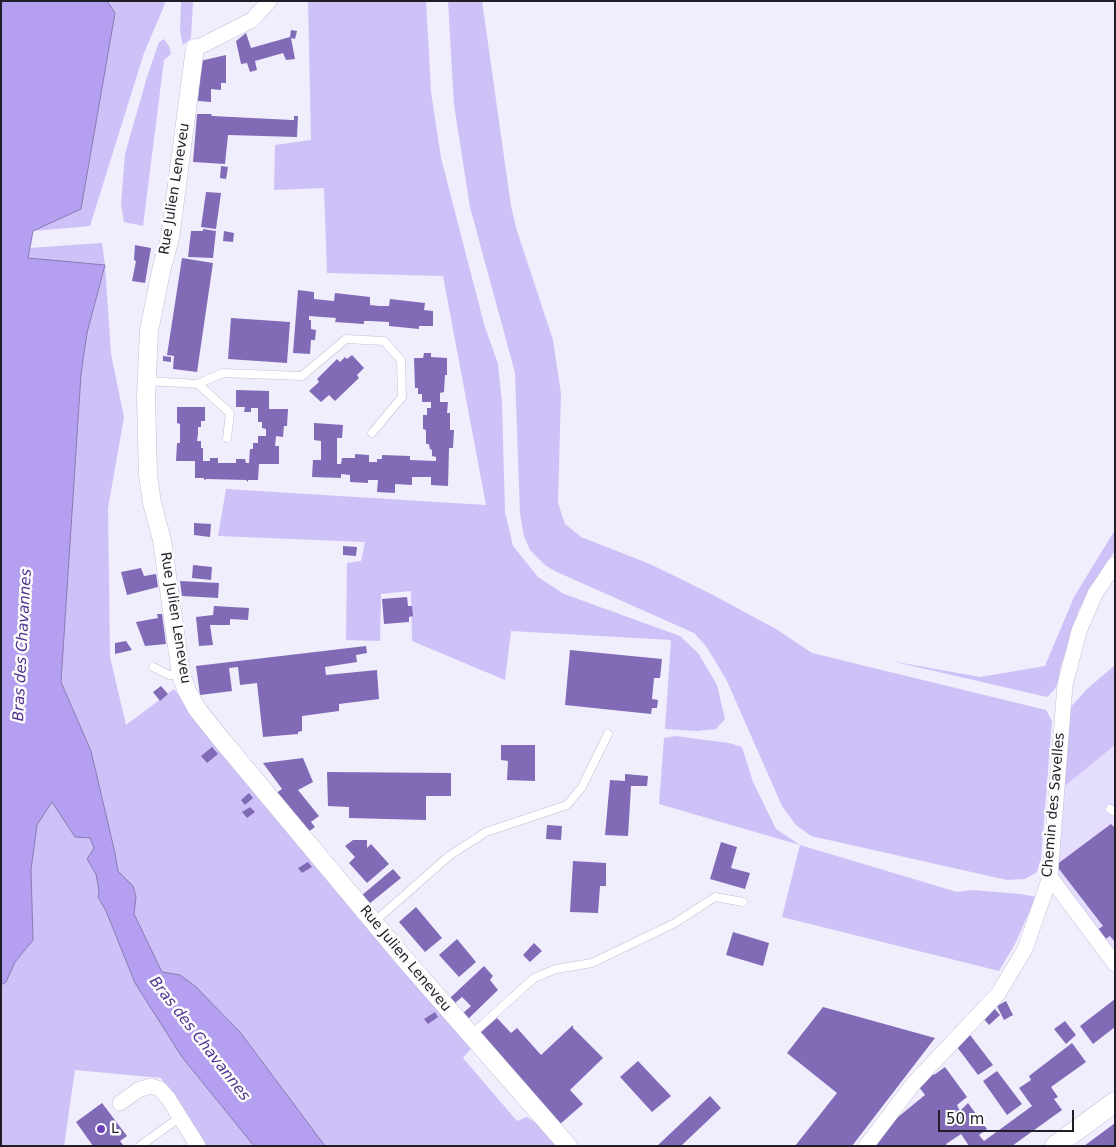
<!DOCTYPE html>
<html>
<head>
<meta charset="utf-8">
<style>
	body { margin:0 }
	#map { position:relative; width:1116px; height:1147px; overflow:hidden; background:#f0edfc; font-family:"DejaVu Sans",sans-serif }
	canvas { display:block }
	.frame { position:absolute; inset:0; border:2px solid #1f1d26; pointer-events:none }
	.scale { position:absolute; left:938px; top:1110px; width:136px; height:22px; box-sizing:border-box; border:2px solid #1f1d26; border-top:0; padding-left:6px; font-size:15px; line-height:18px; white-space:nowrap; color:#1f1d26; -webkit-text-stroke:4px #fcfcfc; paint-order:stroke }
</style>
</head>
<body>
<div id="map">
<canvas width="1116" height="1147"></canvas>
<div class="frame"></div>
<div class="scale">50 m</div>
</div>
<script>
const context = document.querySelector('canvas').getContext('2d');
context.lineJoin = 'round';
function fill(path, color) { context.fillStyle = color; context.fill(path, 'evenodd'); }
const poly = rows => new Path2D(rows.map(r => 'M' + r).join(''));
function strokePath(path, color, width, dash) { context.strokeStyle = color; context.lineWidth = width; context.lineCap = dash ? 'butt' : 'round'; context.setLineDash(dash || []); context.stroke(path); }
function write(font, color, halo, rows, align = 'center') {
  context.font = font + ' "DejaVu Sans",sans-serif'; context.lineWidth = 5; context.setLineDash([]); context.textBaseline = 'middle'; context.strokeStyle = halo; context.fillStyle = color; for (const [text, x, y, turn = 0] of rows) {
    context.save(); context.translate(x, y); context.rotate((+turn || 0) * Math.PI / 180); context.textAlign = isNaN(turn) ? turn : align; if (halo) context.strokeText(text, 0, 0); context.fillText(text, 0, 0); context.restore();
  }
}
fill(poly([
	[1115,745,1115,954,1057,877,1061,789]
]), '#e5ddfe');
fill(poly([
	[107,1,165,1,164,6,144,53,90,226,33,231,81,209,115,13],
	[181,1,193,1,191,38,183,45,180,32],
	[308,1,426,1,431,92,441,158,484,324,498,364,502,403,505,512,513,546,538,577,564,594,680,636,698,653,717,685,725,719,716,729,697,731,665,729,671,640,511,631,505,680,412,641,411,591,381,594,380,641,346,640,347,563,361,561,365,542,218,536,226,489,486,505,443,276,327,273,324,188,274,190,275,145,311,140],
	[448,1,482,1,511,206,517,231,553,340,561,394,558,503,565,524,581,537,650,564,713,595,776,629,812,653,1046,710,1052,721,1041,859,1037,872,1025,879,1007,880,811,836,796,825,782,806,726,679,706,646,694,633,557,572,546,566,530,550,524,536,520,514,515,373,470,207,454,105],
	[164,39,169,46,171,54,164,60,143,226,124,222,121,204,125,154,147,77,159,42],
	[102,243,105,265,111,354,124,417,108,508,110,657,126,725,174,689,474,1045,463,1058,517,1121,527,1117,540,1126,557,1146,325,1146,240,1032,195,986,180,975,162,972,134,914,136,897,133,886,118,871,115,853,91,751,61,682,81,374,87,333,105,266,28,259,29,248],
	[1115,530,1115,550,1079,609,1060,669,1059,681,1054,690,1047,697,891,661,980,677,1045,666,1074,597],
	[1115,665,1115,745,1061,789,1067,711,1087,689],
	[675,736,729,743,742,747,753,782,776,829,800,845,957,892,973,890,1021,894,1036,897,1015,944,999,971,782,917,800,845,659,804,664,738],
	[52,802,75,836,90,838,94,848,87,859,96,874,99,891,98,897,106,911,135,983,182,1057,254,1146,204,1146,161,1078,75,1070,64,1146,1,1146,1,985,6,982,15,962,33,940,31,870,37,825]
]), '#cec1f8');
const water = poly([
	[1,1,107,1,115,13,81,209,33,231,28,258,105,265,87,333,81,374,61,682,91,751,115,853,118,871,133,886,136,897,134,914,162,972,180,975,195,986,240,1032,325,1146,254,1146,182,1057,135,983,106,911,98,897,99,891,96,874,87,859,94,848,90,838,75,837,52,802,37,825,31,870,33,940,15,962,6,982,1,985,1,1]
]);
fill(water, '#b59ff0');
strokePath(water, '#8878b3', 1);
fill(poly([
	[291,30,297,31,295,39,291,38,295,59,286,60,283,53,255,61,257,70,250,72,247,63,241,64,236,41,246,33,251,48,290,37],
	[226,55,226,83,221,83,221,90,211,89,211,102,198,101,200,61],
	[197,114,211,114,212,116,292,120,294,120,294,116,298,116,297,137,228,135,225,164,193,162],
	[221,166,228,167,226,179,220,178],
	[206,192,221,193,216,229,201,227],
	[203,229,216,231,213,258,188,257,191,231,203,231],
	[224,231,234,233,233,242,223,241],
	[135,245,151,248,145,283,132,281,136,261,134,260],
	[182,258,213,263,197,372,173,369,174,356,167,355],
	[298,290,314,292,314,299,334,301,335,293,370,297,370,305,379,306,389,306,390,299,425,303,424,310,433,311,433,326,419,326,419,329,389,326,389,322,369,321,364,321,364,324,335,322,336,318,309,316,309,320,311,320,311,329,316,330,315,340,311,340,310,354,293,353],
	[231,318,290,322,287,363,228,359],
	[424,353,431,353,431,357,447,358,447,375,445,375,444,392,440,393,440,402,448,402,447,413,450,413,450,430,454,430,453,448,449,448,448,486,431,485,431,477,412,477,412,485,395,484,395,493,377,492,378,480,368,480,368,483,350,482,350,475,341,474,341,478,312,477,313,460,321,460,321,441,314,440,314,423,343,425,342,438,337,438,337,464,341,464,342,458,355,458,355,454,369,455,369,462,377,462,377,459,382,459,382,455,410,456,410,460,436,461,436,457,432,456,432,450,430,449,429,444,426,444,426,430,423,429,423,415,427,415,427,408,431,408,431,402,422,402,422,394,418,394,418,388,415,388,414,358,423,358],
	[352,355,364,368,357,375,359,378,335,401,329,395,321,402,309,391,319,382,317,379,337,359,340,362,345,357,347,359],
	[163,356,171,357,171,362,163,361],
	[236,390,269,391,269,409,288,409,287,426,284,426,283,437,276,436,275,446,279,446,279,464,259,464,258,480,248,480,248,482,246,480,207,479,204,480,204,478,195,478,195,461,176,461,177,443,180,443,180,424,177,423,177,407,205,407,205,421,201,421,201,427,198,427,198,434,197,441,201,441,201,448,203,448,203,461,210,461,210,458,218,458,218,463,236,463,236,459,245,459,246,463,249,463,250,449,253,449,253,443,258,443,258,436,266,436,266,429,262,428,262,422,258,422,258,408,251,408,251,412,244,412,245,407,236,407],
	[194,523,211,524,210,537,194,535],
	[343,546,357,547,356,556,343,555],
	[193,565,212,567,211,580,192,578],
	[141,568,144,576,156,574,158,587,127,595,121,572],
	[180,581,219,583,218,598,182,596],
	[407,597,408,606,412,606,413,616,409,617,409,622,384,624,382,599],
	[214,606,249,608,248,620,230,619,230,625,210,625,213,645,199,646,196,617,213,615],
	[157,614,162,614,166,644,145,646,136,622,158,618],
	[126,641,132,650,115,654,115,643],
	[366,646,367,653,356,655,357,662,325,667,326,675,377,670,379,699,339,704,339,711,302,716,302,731,298,732,298,734,263,737,257,683,240,685,238,667,229,668,232,691,200,695,196,666],
	[570,650,662,659,660,678,654,678,652,699,658,700,657,708,652,708,651,714,565,705],
	[161,686,168,694,160,701,153,692],
	[501,745,535,745,535,781,507,780,508,761,501,760],
	[212,747,218,754,207,763,201,756],
	[303,758,313,782,298,790,319,816,311,822,315,827,308,832,275,794,282,789,263,763],
	[327,772,451,773,451,796,426,796,426,820,349,818,349,807,328,806],
	[625,774,648,776,647,786,631,786,628,836,605,835,610,780,625,781],
	[249,793,253,798,245,805,241,800],
	[250,807,255,812,247,818,242,812],
	[1111,824,1115,828,1115,942,1110,936,1104,940,1097,930,1103,926,1056,865],
	[547,825,562,826,561,840,546,839],
	[353,840,367,840,367,848,371,844,389,864,367,883,349,863,355,857,345,846],
	[721,842,737,847,731,868,750,873,745,889,710,879],
	[573,861,606,863,606,886,600,886,598,913,570,912],
	[308,862,312,867,302,873,298,868],
	[393,869,401,878,369,904,362,895],
	[416,907,442,938,425,952,399,922],
	[733,932,769,943,763,966,726,955],
	[457,939,476,962,459,977,439,955],
	[534,943,542,951,530,962,523,955],
	[484,966,493,976,490,980,498,990,468,1019,463,1013,471,1006,462,997,455,1003,450,998],
	[1115,999,1115,1027,1093,1044,1080,1026],
	[1006,1001,1013,1015,1004,1020,997,1006],
	[823,1007,935,1038,852,1146,795,1146,837,1093,787,1053],
	[994,1008,1000,1015,989,1025,983,1018],
	[435,1012,438,1017,428,1024,424,1019],
	[497,1018,511,1033,517,1028,541,1055,573,1025,573,1028,603,1058,570,1090,583,1104,559,1125,480,1033],
	[1065,1021,1076,1035,1066,1044,1054,1029],
	[967,1031,993,1065,978,1075,954,1043],
	[1072,1043,1086,1062,1051,1087,1058,1097,1054,1099,1062,1110,1012,1146,969,1146,961,1134,946,1144,947,1146,873,1146,887,1126,925,1095,919,1087,932,1071,934,1075,945,1067,967,1097,957,1105,960,1111,968,1103,987,1129,979,1135,984,1141,1032,1106,1019,1088,1031,1080,1029,1076],
	[638,1061,671,1096,652,1112,620,1077],
	[997,1071,1022,1104,1007,1115,983,1081],
	[710,1096,721,1108,682,1145,683,1146,657,1146],
	[102,1103,127,1136,120,1141,124,1146,93,1146,76,1122],
	[1115,1123,1115,1146,1084,1146,1107,1129]
]), '#816bb7');
const service = poly([
	[147,381,198,384,223,373,302,376,346,339,384,341,401,360,402,397,372,433],
	[198,384,230,413,227,438],
	[153,667,169,675,181,675],
	[1110,809,1115,812],
	[374,922,449,856,486,832,567,805,582,787,608,734],
	[471,1035,534,978,556,969,592,963,675,923,715,897,743,902],
	[140,1146,180,1117]
]);
const minor = poly([
	[195,48,203,45,252,20,269,1],
	[1050,877,1115,964],
	[120,1103,138,1090,151,1086,160,1089,168,1098,198,1146],
	[866,1146,914,1083,998,994,1025,949,1050,877,1065,685,1079,631,1095,594,1115,564]
]);
const tertiary = poly([
	[195,48,170,238,161,271,149,331,146,396,148,475,152,503,162,540,181,675,187,691,197,709,220,738,402,956,568,1146]
]);
const secondary = poly([
	[1055,1146,1115,1102]
]);
strokePath(service, '#c4bed7', 9);
strokePath(minor, '#c4bed7', 16);
strokePath(tertiary, '#c4bed7', 19);
strokePath(secondary, '#c4bed7', 21);
strokePath(service, '#fff', 8);
strokePath(minor, '#fff', 15);
strokePath(tertiary, '#fff', 18);
strokePath(secondary, '#fff', 20);
for (const [x, y, r, color] of [
	[101,1129,5,"#6d41b9"]
]) { const dot = new Path2D(); dot.arc(x, y, r, 0, 2 * Math.PI); context.fillStyle = color; context.fill(dot); strokePath(dot, '#fcfcfc', 2); }
write('14px', '#1f1d26', '#fcfcfc', [
	["Rue Julien Leneveu",175,189,-81],
	["Rue Julien Leneveu",175,618,81],
	["Chemin des Savelles",1054,805,-85],
	["Rue Julien Leneveu",405,959,50]
]);
write('14px', '#1f1d26', '#fcfcfc', [
	["L",111,1129]
], 'left');
write('italic 15px', '#53328f', '#fcfcfc', [
	["Bras des Chavannes",23,645,-87],
	["Bras des Chavannes",199,1039,52]
]);
</script>
</body>
</html>
